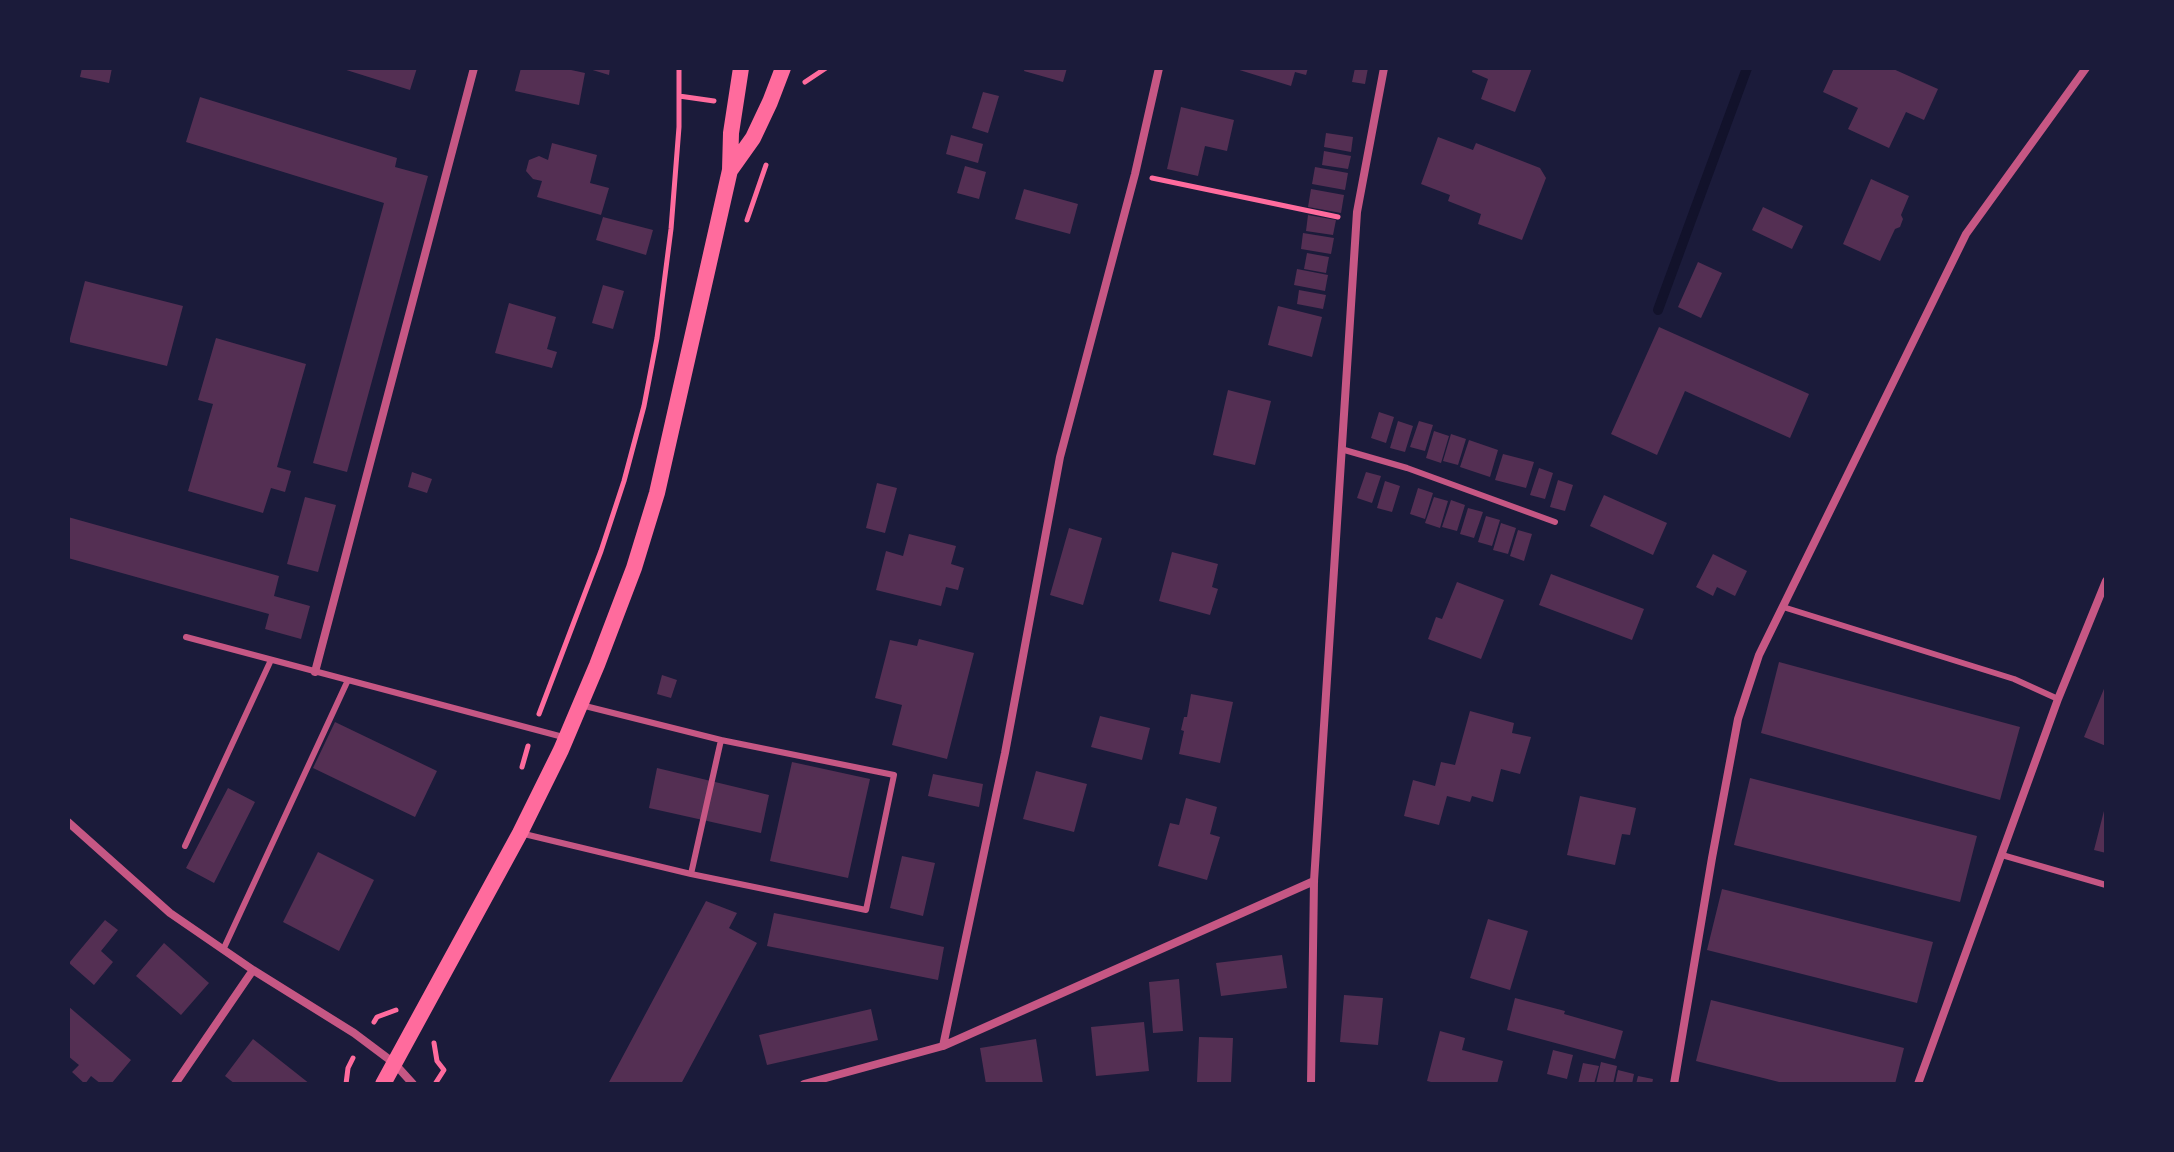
<!DOCTYPE html>
<html>
<head>
<meta charset="utf-8">
<style>
	body { margin:0 }
	#map { position:relative; width:2174px; height:1152px; overflow:hidden; background:#1b1b3a; font-family:"Alegreya Sans",sans-serif }
	canvas { display:block }
	.frame { position:absolute; inset:0; border:70px solid #1b1b3a; pointer-events:none }
</style>
</head>
<body>
<div id="map">
<canvas width="2174" height="1152"></canvas>
<div class="frame"></div>
</div>
<script>
const context = document.querySelector('canvas').getContext('2d');
context.lineJoin = 'round';
const poly = rows => new Path2D(rows.map(r => 'M' + r).join(''));
function strokePath(path, color, width, dash) { context.strokeStyle = color; context.lineWidth = width; context.lineCap = dash ? 'butt' : 'round'; context.setLineDash(dash || []); context.stroke(path); }
function fill(path, color) { context.fillStyle = color; context.fill(path, 'evenodd'); }
strokePath(poly([
	[1658,310,1747,68]
]), '#12122b', 10);
fill(poly([
	[82,68,112,68,109,83,80,77],
	[340,68,417,68,410,90],
	[521,68,562,68,585,73,579,105,515,91],
	[586,68,610,68,609,75],
	[1025,68,1067,68,1063,82,1024,71],
	[1233,68,1308,68,1306,75,1295,72,1291,86],
	[1355,68,1368,68,1365,84,1352,82],
	[1473,68,1532,68,1515,112,1481,99,1488,79,1472,72],
	[1834,68,1891,68,1938,89,1924,120,1906,112,1889,148,1848,129,1858,108,1823,92],
	[983,92,999,96,988,133,972,128],
	[200,97,397,158,395,167,428,176,347,472,313,463,384,203,186,142],
	[1181,107,1234,120,1227,151,1205,146,1198,176,1167,169],
	[1326,133,1353,137,1351,152,1324,147],
	[951,135,983,144,978,163,946,154],
	[1438,137,1473,150,1476,143,1540,168,1546,178,1522,240,1478,224,1481,214,1448,201,1450,195,1421,184],
	[552,143,597,155,590,183,609,188,601,215,537,197,542,181,533,179,526,171,529,160,539,156,548,160],
	[1324,151,1351,156,1348,169,1322,165],
	[965,166,986,172,979,199,957,193],
	[1315,167,1348,173,1345,190,1312,184],
	[1871,179,1909,196,1901,215,1903,219,1900,227,1895,229,1880,261,1843,244],
	[1024,189,1078,204,1070,234,1015,219],
	[1311,189,1344,195,1341,213,1308,207],
	[1763,207,1803,226,1792,249,1752,230],
	[1308,215,1336,220,1333,235,1306,231],
	[603,217,653,230,646,255,596,240],
	[1303,233,1334,238,1331,254,1301,249],
	[1307,253,1329,257,1326,273,1304,269],
	[1698,262,1722,273,1701,318,1678,307],
	[1297,269,1328,275,1325,291,1294,285],
	[85,281,183,306,167,366,69,342],
	[603,285,624,291,613,329,592,323],
	[1299,290,1326,295,1323,309,1297,304],
	[509,303,556,317,547,349,557,352,552,368,495,353],
	[1278,306,1322,317,1312,357,1268,345],
	[1659,327,1809,394,1790,438,1685,391,1657,455,1611,434],
	[216,338,306,364,277,467,291,471,285,492,271,488,263,513,188,491,213,404,198,400],
	[1228,390,1271,401,1255,465,1213,455],
	[1379,412,1394,417,1386,443,1371,438],
	[1398,421,1413,426,1405,452,1390,448],
	[1419,421,1433,425,1425,451,1410,447],
	[1434,431,1449,436,1441,463,1426,458],
	[1451,434,1466,439,1458,465,1443,461],
	[1469,440,1498,450,1490,477,1460,467],
	[1503,454,1534,462,1526,488,1495,480],
	[1539,468,1553,473,1545,499,1530,495],
	[412,472,432,479,427,493,408,487],
	[1366,472,1381,476,1372,503,1357,498],
	[1558,480,1573,485,1565,511,1550,507],
	[1385,481,1400,486,1392,512,1377,508],
	[877,483,897,488,885,533,866,528],
	[1418,488,1433,493,1425,519,1410,514],
	[1604,495,1667,523,1653,555,1590,526],
	[305,497,336,505,318,572,287,564],
	[1434,497,1448,501,1440,528,1425,523],
	[1451,500,1465,505,1457,531,1442,527],
	[1468,508,1483,512,1474,538,1460,534],
	[1486,516,1500,520,1492,546,1478,542],
	[68,517,279,576,274,596,310,606,301,639,265,629,269,614,68,558],
	[1501,523,1516,528,1508,554,1493,550],
	[1069,528,1102,538,1083,605,1050,595],
	[1518,530,1532,534,1524,561,1510,556],
	[909,534,956,546,951,564,964,568,958,590,946,587,941,606,876,590,886,551,903,556],
	[1172,552,1218,564,1212,587,1218,589,1210,615,1159,601],
	[1713,554,1747,571,1735,596,1717,587,1713,596,1696,587],
	[1551,574,1644,609,1632,640,1539,605],
	[1457,582,1504,600,1481,659,1428,639,1436,617,1442,619],
	[919,639,974,653,947,759,892,745,902,705,875,698,890,640,917,646],
	[1779,662,2020,727,2000,800,1761,733],
	[662,675,677,680,671,698,657,694],
	[2106,684,2106,746,2084,737],
	[1191,694,1233,702,1220,763,1179,754,1184,731,1181,730,1184,717,1187,717],
	[1470,711,1514,723,1512,733,1531,737,1520,774,1501,769,1493,802,1472,796,1470,802,1447,796,1439,825,1404,816,1413,780,1435,786,1441,762,1455,765],
	[1100,716,1150,728,1142,760,1091,747],
	[335,722,437,771,415,817,313,768],
	[792,762,870,779,848,878,770,861],
	[657,768,769,795,761,833,649,808],
	[1036,771,1087,784,1074,832,1023,819],
	[933,774,983,784,979,807,928,796],
	[1750,778,1977,836,1960,902,1734,845],
	[228,788,255,802,214,883,186,868],
	[1580,796,1636,808,1630,835,1622,834,1615,865,1567,855],
	[1186,798,1217,807,1210,834,1220,837,1207,880,1158,866,1170,823,1179,825],
	[2105,807,2106,807,2106,853,2094,850],
	[318,852,374,880,339,951,283,922],
	[902,856,935,863,923,916,890,908],
	[1722,889,1933,942,1917,1003,1707,950],
	[706,901,737,913,729,928,757,943,681,1084,608,1084],
	[774,913,944,947,938,980,767,946],
	[1488,919,1528,931,1510,990,1470,978],
	[105,920,118,930,101,951,113,962,94,985,69,963],
	[164,943,209,983,181,1015,136,976],
	[1282,955,1287,988,1221,996,1216,963],
	[1179,979,1183,1031,1153,1033,1149,982],
	[1344,995,1383,998,1378,1045,1340,1042],
	[1515,998,1565,1011,1564,1014,1623,1031,1615,1059,1507,1030],
	[1711,1000,1904,1048,1895,1084,1787,1084,1696,1061],
	[68,1006,131,1060,111,1084,101,1084,91,1076,85,1084,72,1072,79,1065,68,1056],
	[871,1009,878,1040,767,1065,759,1035],
	[1144,1022,1149,1071,1096,1076,1091,1027],
	[1440,1031,1465,1038,1462,1050,1503,1061,1497,1084,1439,1084,1427,1081],
	[1199,1037,1233,1038,1231,1083,1197,1082],
	[253,1039,310,1084,235,1084,225,1076],
	[1036,1039,1043,1084,986,1084,980,1048],
	[1553,1050,1573,1055,1567,1079,1547,1074],
	[1601,1062,1617,1066,1613,1084,1596,1084],
	[1583,1063,1599,1066,1594,1084,1578,1084],
	[1618,1070,1634,1074,1632,1084,1615,1084],
	[1638,1076,1653,1079,1652,1084,1636,1084]
]), '#542f53');
strokePath(poly([
	[805,82,826,68],
	[679,96,714,101],
	[1152,178,1338,217],
	[747,220,766,165],
	[539,714,601,551,624,481,644,406,657,338,671,229,679,127,679,68],
	[522,767,528,746],
	[374,1022,377,1017,396,1010],
	[434,1043,437,1061,444,1070,435,1084],
	[346,1084,348,1068,353,1058]
]), '#ff6b9d', 5);
strokePath(poly([
	[1341,449,1407,468,1555,522],
	[1783,607,2014,679,2058,699],
	[186,637,348,680],
	[520,833,691,874,721,740,581,705],
	[185,846,271,660],
	[2002,855,2106,885],
	[691,874,866,910,894,775,721,740],
	[223,950,348,680,563,737]
]), '#c65784', 6);
strokePath(poly([
	[315,672,474,68],
	[68,822,170,913,253,970,354,1033,394,1063,413,1084],
	[943,1046,1005,753,1060,457,1135,174,1159,68],
	[175,1084,253,970],
	[804,1084,943,1046,1314,881],
	[1311,1084,1314,881,1357,212,1384,68],
	[1674,1084,1712,858,1738,719,1759,655,1966,234,2086,68],
	[1918,1084,2058,699,2106,581]
]), '#c65784', 8);
strokePath(poly([
	[731,169,753,138,770,102,783,68],
	[383,1084,520,833,561,750,597,665,634,568,657,493,730,170,731,133,741,68]
]), '#ff6b9d', 16);
</script>
</body>
</html>
